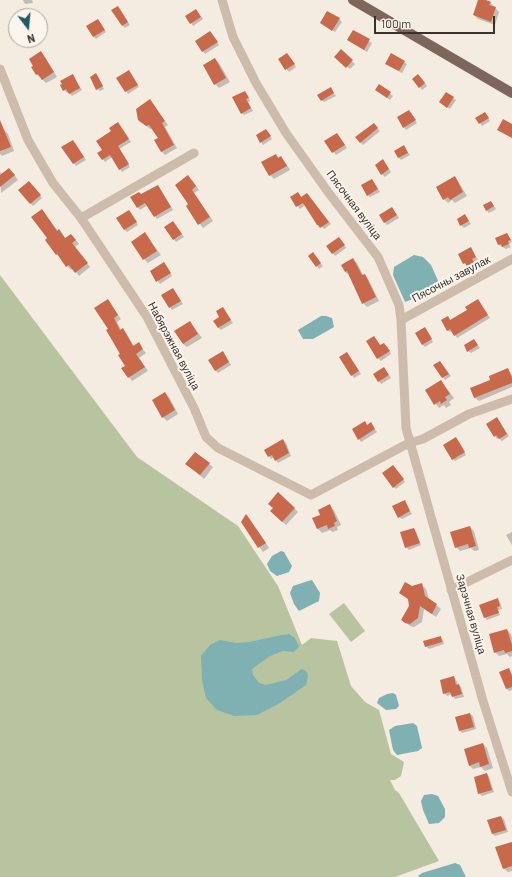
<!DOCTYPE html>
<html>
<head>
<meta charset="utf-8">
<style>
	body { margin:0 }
	#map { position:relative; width:512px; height:877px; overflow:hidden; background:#f4ebe1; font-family:Barlow,sans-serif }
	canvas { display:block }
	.north { position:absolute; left:8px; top:8px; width:40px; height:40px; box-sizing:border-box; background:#fbf5ee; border:1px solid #aea6a0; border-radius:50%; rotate:164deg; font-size:11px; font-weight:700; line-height:16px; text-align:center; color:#3b302b }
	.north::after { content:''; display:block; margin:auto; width:14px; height:18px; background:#1f5a5e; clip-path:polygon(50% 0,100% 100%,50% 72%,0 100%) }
	.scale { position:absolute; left:374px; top:16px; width:121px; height:18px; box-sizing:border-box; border:2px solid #3b302b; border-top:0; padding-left:5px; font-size:12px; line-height:14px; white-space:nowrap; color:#3b302b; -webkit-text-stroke:3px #fbf5ee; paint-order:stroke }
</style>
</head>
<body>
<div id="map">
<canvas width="512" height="877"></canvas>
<div class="north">N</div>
<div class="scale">100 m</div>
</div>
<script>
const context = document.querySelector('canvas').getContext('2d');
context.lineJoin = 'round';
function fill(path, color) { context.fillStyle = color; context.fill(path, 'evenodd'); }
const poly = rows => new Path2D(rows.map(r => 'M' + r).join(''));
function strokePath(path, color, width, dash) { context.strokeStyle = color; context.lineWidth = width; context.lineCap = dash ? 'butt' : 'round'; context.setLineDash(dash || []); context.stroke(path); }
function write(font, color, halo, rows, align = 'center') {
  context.font = font + ' Barlow,sans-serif'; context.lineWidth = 4; context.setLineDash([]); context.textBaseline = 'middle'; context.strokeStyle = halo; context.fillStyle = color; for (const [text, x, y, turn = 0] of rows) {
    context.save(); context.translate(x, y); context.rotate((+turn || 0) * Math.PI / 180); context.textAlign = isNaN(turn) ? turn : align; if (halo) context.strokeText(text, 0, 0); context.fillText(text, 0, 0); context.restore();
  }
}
fill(poly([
	[0,275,137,457,238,526,278,586,302,645,311,638,337,641,351,686,365,702,379,710,391,754,404,762,401,776,395,780,390,780,395,790,399,793,439,861,395,877,0,877],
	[344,603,365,631,351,642,329,614]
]), '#b8c4a0');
fill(poly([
	[414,255,423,257,431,265,439,283,413,299,405,302,393,275,394,267],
	[321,316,326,316,332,318,334,327,313,339,303,339,298,330],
	[281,551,284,552,292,566,289,572,277,576,270,571,267,564,272,556],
	[312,580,320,593,319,601,299,611,294,604,290,593,293,586,308,581],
	[289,634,295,638,299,647,294,652,283,651,270,656,252,669,253,675,259,683,266,685,286,680,302,669,307,672,308,677,306,685,280,703,257,715,234,716,217,710,206,698,202,680,201,656,210,645,220,640,236,643,249,642,277,636],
	[393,693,396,695,399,706,396,709,386,710,377,703,379,698,387,694],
	[413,723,417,726,422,748,418,751,397,755,393,750,389,730,395,726],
	[432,794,438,796,445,809,445,817,439,823,429,824,423,810,421,801,424,795],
	[455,863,460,865,466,877,419,877,418,876,422,873]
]), '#7fb0b2');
fill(poly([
	[23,0,32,0,33,3,25,4],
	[479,0,490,2,499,12,495,25,478,19,474,15],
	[120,10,130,25,125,28,123,26],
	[196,10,203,19,193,26,191,23],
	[339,19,342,22,335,32,321,23],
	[98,20,106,32,96,39,93,36],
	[40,26,45,35,40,38],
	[354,31,372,43,367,52,348,40],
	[210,32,219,45,205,54,196,42],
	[341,51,355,64,350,69,336,57],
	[41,53,45,57,57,77,46,83,37,75,33,68],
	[290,57,296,67,289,72,279,59],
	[215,59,219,63,230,82,219,88,215,84],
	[404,62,407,64,402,73,389,66],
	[131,74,139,87,128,94,118,79],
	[72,75,82,90,72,96,68,92,67,93,64,90,64,84],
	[98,77,104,89,100,91,97,89],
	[421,78,427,86,422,90,420,87],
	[380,86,393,96,390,100,379,92],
	[330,88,336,96,324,102,322,100],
	[247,94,250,101,248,102,253,111,244,115,242,113],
	[453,98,456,100,450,109,443,104],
	[150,101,168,125,165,127,177,148,165,155,161,151,160,138,152,128,150,129,139,120],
	[409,111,417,123,406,130,404,127],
	[487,116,490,121,482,126,477,118],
	[120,126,131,142,119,149,130,167,122,172,112,157,105,162,99,153,103,150],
	[376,127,380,131,363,145,360,142],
	[4,130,8,134,14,151,2,156,0,154,0,132],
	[268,133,272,139,263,145,261,142],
	[339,136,347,148,336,155,325,141],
	[75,143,86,160,76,166,63,148],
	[404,147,410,155,401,160,399,158],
	[275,155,285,162,290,170,274,179,270,175],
	[385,163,391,172,385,177,382,174],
	[0,172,3,174,13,173,18,180,1,193],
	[454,177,458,181,467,196,455,203,452,200,448,203,444,199],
	[192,180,199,190,194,193,213,221,203,228,187,206,189,205],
	[372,180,380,192,370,197,368,195],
	[32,185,42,198,33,206,30,203],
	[158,186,173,210,157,219,148,205,140,210,138,207,141,195],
	[298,193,302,198,309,197,331,224,324,229,305,205,300,209,291,197],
	[491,202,496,209,489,213,486,210],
	[392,208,399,218,387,225,380,216],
	[129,211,138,225,127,232,124,229],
	[45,214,58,231,66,239,75,239,79,244,75,247,90,267,79,276,73,268,71,270,67,266],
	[465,215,471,224,464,228,461,225],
	[173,222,184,237,176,242,165,227],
	[145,234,161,255,148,263,144,259],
	[507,234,512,242,509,244,511,247,506,249,499,245,496,239],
	[341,240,346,248,335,256,333,253],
	[471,249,478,260,474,261,476,265,470,268,464,263],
	[315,256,323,266,319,269,317,266],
	[353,259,357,263,363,275,365,275,368,279,379,301,367,307,363,303,349,275,345,272],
	[166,266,172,276,160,284,151,272],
	[175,292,183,304,172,310,163,295],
	[108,300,121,319,117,322,121,330,123,329,126,333,134,346,138,344,146,353,139,358,148,371,132,381,123,368,126,366,109,330],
	[480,303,490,318,457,338,452,331,450,332,447,330,448,317,451,321],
	[223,308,233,323,221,330,218,327],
	[190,322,202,338,187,347,183,344],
	[427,331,433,342,425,347,422,344],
	[374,337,381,346,387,346,391,354,381,361,378,358],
	[474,340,480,348,471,353,468,351],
	[347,353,361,374,354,378,340,357],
	[225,355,231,365,218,373,215,370],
	[440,362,451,376,445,380,443,377],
	[384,368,391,378,381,384,379,381],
	[508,369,512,375,512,387,479,401,475,398,472,388,492,381],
	[441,381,454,398,449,402,451,405,446,408,444,405,439,408,426,391],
	[165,393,169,397,178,414,167,421,163,417],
	[497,419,509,436,502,441,499,438,497,439,495,436],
	[371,424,377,432,361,442,359,439,368,426],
	[283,440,286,443,291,456,278,463,274,457,271,459,269,456],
	[458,441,466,455,455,461,453,459],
	[209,464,213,467,204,479,191,468],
	[395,469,405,482,396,489,394,487],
	[404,501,412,514,402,519,399,517],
	[330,506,334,510,341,525,337,527,338,530,333,532,330,530,322,533,318,529,314,519,321,516],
	[294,508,298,512,286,525,275,515],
	[247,515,269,548,263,552,242,522],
	[470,527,474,531,479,550,474,551,471,548,460,551,456,547],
	[414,529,416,531,421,545,409,550,406,547],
	[512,532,512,545,506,535],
	[422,585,426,589,429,599,441,609,436,617,424,609,422,622,414,627,410,626,402,620,410,606,409,600,400,592],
	[497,599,500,602,502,609,498,610,500,615,487,620,485,617],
	[507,630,511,634,512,638,512,656,510,657,507,654,499,656,495,652],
	[440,637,443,640,444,644,429,649,426,646],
	[509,669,512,674,512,690,509,691,507,689,500,672],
	[454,677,456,680,458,685,461,687,464,697,455,699,452,694,447,696,444,693],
	[470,714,473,716,476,729,462,733,460,731,456,718],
	[483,744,487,748,493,768,485,771,481,767,473,769,469,765],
	[487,774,489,777,494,792,482,796,479,793],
	[501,817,504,819,508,832,495,836,493,834,488,821],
	[512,844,512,871,508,872,503,868]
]), '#0003');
fill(poly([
	[478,0,486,0,491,2,489,5,496,7,491,22,473,15],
	[118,6,128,22,122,26,111,10],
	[196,9,201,17,190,24,185,16],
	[327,11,340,18,332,31,320,23],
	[98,19,105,30,93,37,86,26],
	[353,30,370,39,364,50,347,40],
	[210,31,218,42,202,52,195,41],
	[341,49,353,60,346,68,334,57],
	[41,51,54,72,42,80,38,74,36,75,31,67,33,66,29,59],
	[287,53,295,64,285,70,278,59],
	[391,53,405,61,399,71,385,64],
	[215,58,226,78,214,85,203,65],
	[129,70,138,85,125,92,116,78],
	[96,73,103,86,96,90,90,77],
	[73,74,80,88,69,94,66,89,63,91,60,85,62,84,60,81],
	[418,74,425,83,419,88,412,79],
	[379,84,391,92,387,98,375,90],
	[331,87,334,93,321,101,317,95],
	[245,91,249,98,246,99,251,108,241,114,232,97],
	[446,92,454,97,447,108,439,102],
	[150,99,165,121,162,123,174,145,161,152,154,140,158,138,149,125,146,126,138,120,136,109],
	[409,110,416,120,403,128,397,117],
	[485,112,489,118,479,124,475,118],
	[503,119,512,124,512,138,497,130],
	[0,120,11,147,0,151],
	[118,122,129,139,118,146,129,164,119,170,110,155,102,160,97,153,102,150,96,141,111,131,109,128],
	[374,123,378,128,360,143,355,137],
	[266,129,271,136,260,143,256,135],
	[337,133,345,145,332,153,324,141],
	[73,140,84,157,73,164,61,147],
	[404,145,408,153,398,158,394,151],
	[276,154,278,158,281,156,287,166,269,176,261,162],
	[383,159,389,169,381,175,375,165],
	[9,168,15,175,0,187,0,175],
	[188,175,196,186,192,190,210,217,198,225,186,206,188,204,175,185],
	[455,176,463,192,450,200,448,197,443,200,436,187],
	[372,179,378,189,367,196,361,185],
	[29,181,41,195,30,204,18,190],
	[158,185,171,207,154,217,145,203,137,208,130,197,139,192,141,194],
	[298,192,301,197,307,193,329,222,320,228,318,225,317,225,303,203,296,207,290,197],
	[491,201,494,206,486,211,483,205],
	[392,207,397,215,384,223,379,215],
	[42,209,57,231,59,229,65,238,71,234,76,240,72,243,88,263,75,273,69,265,66,267,57,254,56,255,45,240,47,238,31,217],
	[129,210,137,222,124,230,116,218],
	[465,214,469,221,460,226,457,219],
	[173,221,182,234,173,240,164,227],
	[145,232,157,251,143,260,131,242],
	[507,233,511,240,508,241,509,244,502,247,501,244,498,245,495,238],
	[339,237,345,245,332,254,326,246],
	[471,247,476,257,472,259,474,262,467,266,465,263,463,264,458,254],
	[313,252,321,263,316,267,308,256],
	[353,258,362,275,365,274,376,297,362,304,347,271,345,272,341,265],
	[164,262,171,273,156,282,150,271],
	[173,288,181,301,169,308,161,295],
	[108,299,118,315,114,318,120,330,123,328,133,346,139,342,143,349,136,354,145,367,128,378,121,368,125,366,118,355,120,354,106,330,108,329,94,308],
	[478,299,488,315,454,336,450,329,447,331,441,320,448,316,450,320,467,310,465,307],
	[223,307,231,320,218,328,213,321,219,317,216,311],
	[190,321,198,334,183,344,174,331],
	[425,327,432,339,422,345,415,333],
	[374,336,380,345,384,343,390,351,377,359,366,341],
	[474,339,478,345,467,352,464,345],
	[223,351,229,362,215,371,208,360],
	[347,352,359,371,351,376,339,357],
	[440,361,449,374,442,378,433,365],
	[384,367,389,375,378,382,373,374],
	[508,368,512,378,512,383,474,398,470,388,490,380,489,376],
	[441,380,450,394,445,397,447,400,441,404,440,401,434,405,425,390],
	[165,392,175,410,162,418,152,400],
	[497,417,507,434,499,439,496,435,494,437,486,424],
	[365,421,367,425,371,422,375,429,358,440,352,429],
	[456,437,465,452,452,460,443,445],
	[283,439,289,453,275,461,272,455,268,457,264,450],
	[195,452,210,463,200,475,185,464],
	[393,465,404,479,393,488,382,473],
	[278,492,295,508,282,522,270,511,273,508,268,504],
	[405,500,410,511,398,518,392,506],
	[330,504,337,521,334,523,335,526,328,529,327,525,317,529,312,518,320,515,318,510],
	[246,514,266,543,258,548,241,522],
	[470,526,476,546,469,548,468,544,455,548,450,532],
	[414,528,420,543,405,548,400,532],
	[405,582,412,586,422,583,425,596,437,604,432,614,420,606,418,618,410,624,405,623,401,620,409,606,408,599,399,593],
	[498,598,500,606,497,607,499,613,484,618,479,605],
	[507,629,512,645,512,651,505,653,504,650,494,653,489,634],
	[441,636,442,642,425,647,423,641],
	[509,668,512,676,512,687,506,689,499,672],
	[454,676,456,685,459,684,462,694,452,697,450,692,443,694,440,680],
	[470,713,474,727,459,731,455,717],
	[483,743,489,764,480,767,479,762,469,766,464,749],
	[487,773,492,790,478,794,474,777],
	[501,816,506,830,492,834,487,820],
	[512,842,512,866,503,869,495,847]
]), '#c8694b');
strokePath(poly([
	[222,0,233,37,256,83,286,133,328,192,378,257,399,305,401,320,406,428,483,701,512,792],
	[0,69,28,140,53,183,81,218,147,317,194,408,206,437,218,448,311,495,409,443,423,439,469,414,512,399],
	[81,218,194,153],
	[401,320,512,259],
	[451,590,512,560]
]), '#cdbbac', 9);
strokePath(poly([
	[353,0,512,93]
]), '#7d675c', 10);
write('11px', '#3b302b', '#fbf5ee', [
	["Пясочная вуліца",354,205,53],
	["Пясочны завулак",451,279,-28],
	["Набярэжная вуліца",174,346,62],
	["Зарэчная вуліца",471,614,74]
]);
</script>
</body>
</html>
